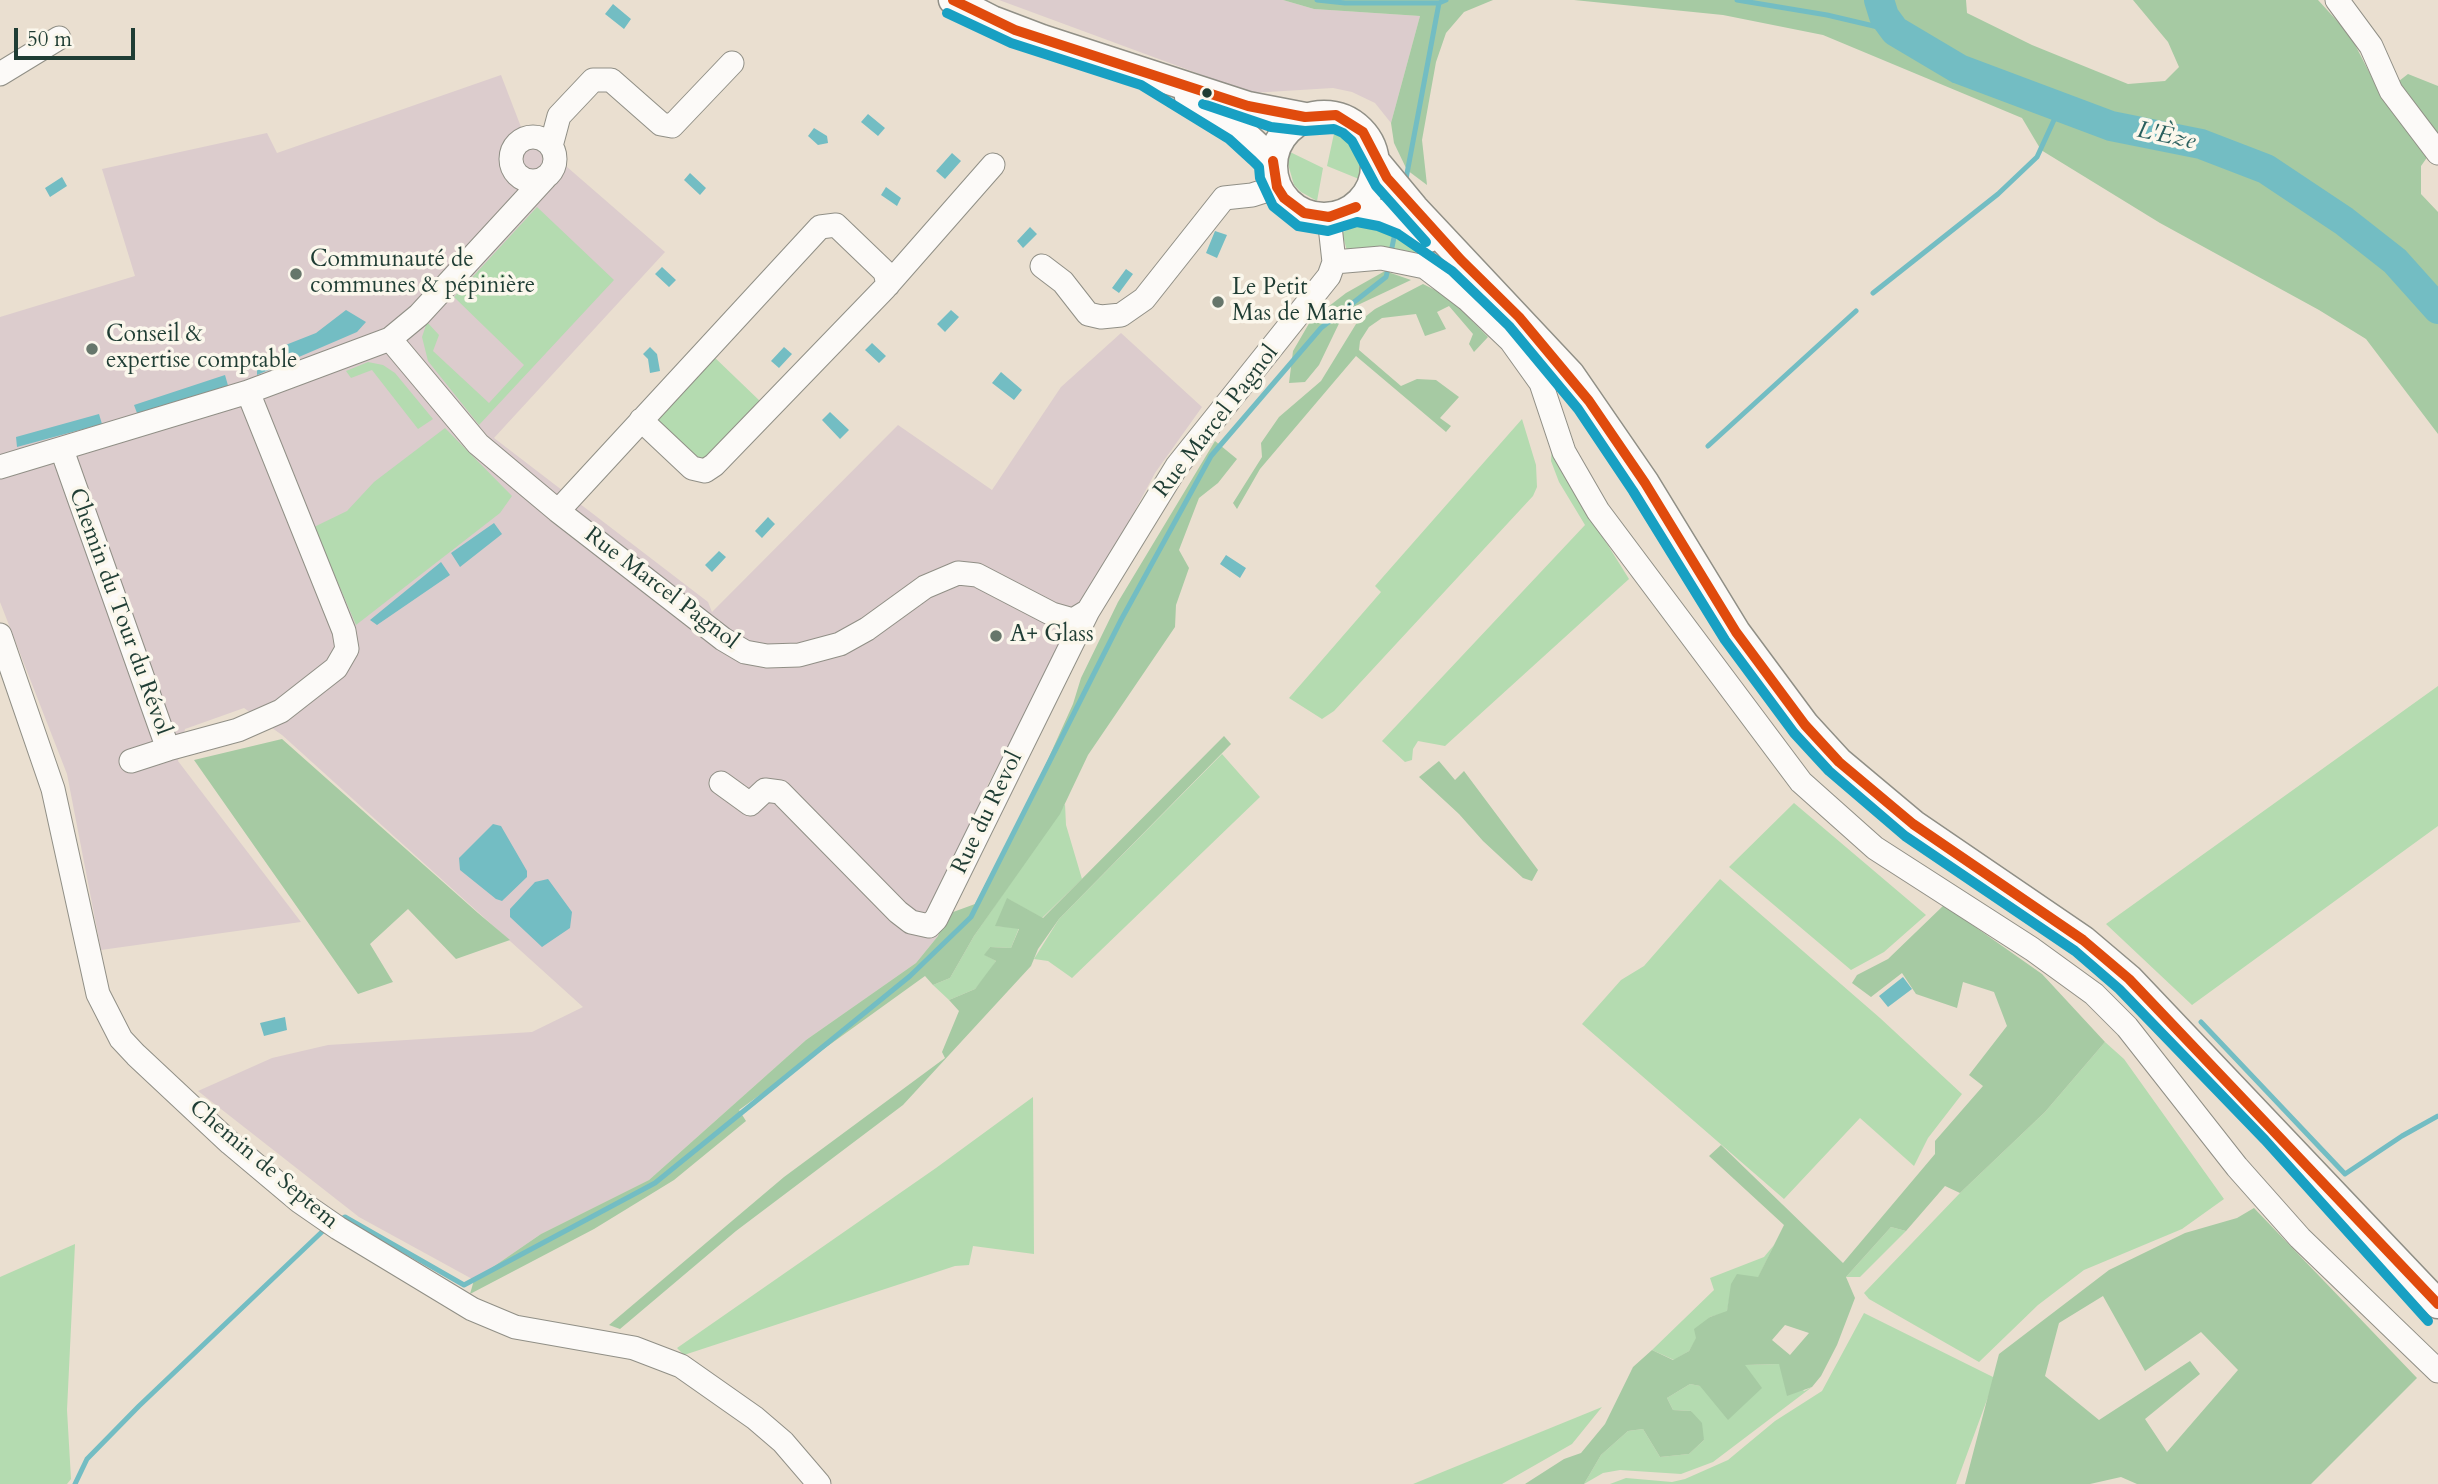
<!DOCTYPE html>
<html>
<head>
<meta charset="utf-8">
<style>
	body { margin:0 }
	#map { position:relative; width:2438px; height:1484px; overflow:hidden; background:#eadfd0; font-family:Cardo,serif }
	canvas { display:block }
	.scale { position:absolute; left:14px; top:28px; width:121px; height:32px; box-sizing:border-box; border:4px solid #1f3d34; border-top:0; padding-left:9px; font-size:21px; line-height:24px; white-space:nowrap; color:#1f3d34; -webkit-text-stroke:5px #fbf7ec; paint-order:stroke }
</style>
</head>
<body>
<div id="map">
<canvas width="2438" height="1484"></canvas>
<div class="scale">50 m</div>
</div>
<script>
const context = document.querySelector('canvas').getContext('2d');
context.lineJoin = 'round';
function fill(path, color) { context.fillStyle = color; context.fill(path, 'evenodd'); }
const poly = rows => new Path2D(rows.map(r => 'M' + r).join(''));
function strokePath(path, color, width, dash) { context.strokeStyle = color; context.lineWidth = width; context.lineCap = dash ? 'butt' : 'round'; context.setLineDash(dash || []); context.stroke(path); }
function write(font, color, halo, rows, align = 'center') {
  context.font = font + ' Cardo,serif'; context.lineWidth = 7; context.setLineDash([]); context.textBaseline = 'middle'; context.strokeStyle = halo; context.fillStyle = color; for (const [text, x, y, turn = 0] of rows) {
    context.save(); context.translate(x, y); context.rotate((+turn || 0) * Math.PI / 180); context.textAlign = isNaN(turn) ? turn : align; if (halo) context.strokeText(text, 0, 0); context.fillText(text, 0, 0); context.restore();
  }
}
fill(poly([
	[999,0,1283,0,1314,9,1420,16,1391,123,1375,103,1352,92,1333,88,1251,93],
	[501,75,521,127,665,252,494,438,708,602,712,612,898,425,992,490,1061,387,1121,333,1202,407,1155,473,988,784,938,936,916,963,806,1040,649,1180,541,1234,474,1280,359,1217,198,1091,272,1058,328,1045,532,1032,583,1007,282,735,244,708,185,729,178,761,301,922,101,950,67,774,0,602,0,317,135,276,102,169,267,133,277,153]
]), '#dccccd');
fill(poly([
	[1335,129,1351,139,1358,149,1361,161,1359,179,1327,166],
	[1290,152,1323,168,1317,201,1301,192,1294,185,1288,164],
	[537,207,614,280,479,425,428,361,422,337,427,322,439,335,433,351,489,403,524,365,454,297],
	[1375,221,1408,238,1430,255,1380,246,1347,251,1342,233,1361,222],
	[711,354,762,403,710,456,700,459,659,424,657,416],
	[368,362,383,365,395,373,433,419,418,429,372,370,351,378,346,371],
	[1522,419,1536,465,1537,487,1533,496,1334,711,1322,719,1289,698,1381,592,1375,586],
	[445,428,512,496,500,513,356,625,314,527,347,511,374,482],
	[1552,444,1571,486,1629,579,1445,746,1418,741,1413,749,1412,760,1405,762,1382,741,1585,525,1559,482,1551,461],
	[2438,686,2438,826,2192,1005,2106,924],
	[1222,754,1260,797,1072,978,1048,961,1034,959,1059,919],
	[1794,803,1926,915,1884,952,1851,970,1729,867],
	[1065,804,1066,825,1082,879,1042,918,1008,899,996,926,1019,928,1011,948,990,947,985,955,996,961,988,974,975,989,949,1000,933,985,950,978,974,936],
	[1720,879,1880,1018,1962,1094,1928,1138,1914,1166,1860,1118,1784,1199,1582,1024,1621,980,1644,966],
	[2105,1042,2124,1059,2224,1199,2182,1229,2084,1270,2038,1305,1979,1362,1869,1299,1864,1293,1960,1193,2045,1112],
	[1033,1097,1034,1254,973,1246,969,1265,955,1266,684,1355,677,1348,936,1168],
	[1891,1227,1906,1231,1860,1277,1846,1277],
	[75,1244,67,1410,71,1479,67,1484,0,1484,0,1277],
	[1774,1245,1758,1278,1732,1284,1727,1312,1710,1317,1689,1351,1674,1360,1652,1350,1714,1290,1710,1278,1764,1257],
	[1864,1313,1995,1378,1956,1484,1610,1484,1626,1478,1672,1482,1685,1479,1728,1460,1775,1421,1822,1391],
	[1779,1364,1804,1391,1812,1387,1713,1462,1681,1474,1620,1470,1603,1473,1584,1484,1601,1455,1628,1431,1643,1429,1660,1457,1689,1454,1704,1440,1691,1411,1673,1410,1667,1398,1690,1384,1700,1386,1745,1365],
	[1602,1407,1572,1444,1502,1484,1413,1484]
]), '#b4dbb0');
fill(poly([
	[1283,0,1493,0,1464,12,1446,33,1436,62,1422,140,1427,185,1407,170,1394,143,1391,123,1420,16,1314,9],
	[1574,0,1966,0,1967,13,2032,45,2128,84,2165,81,2179,67,2168,42,2133,0,2318,0,2350,35,2381,95,2408,74,2438,86,2438,142,2421,166,2421,194,2438,212,2438,434,2366,339,2319,310,2160,223,2041,150,2022,118,1823,35,1723,15],
	[1385,271,1411,280,1345,311,1319,365,1305,382,1289,383,1293,351,1311,320,1346,293],
	[1423,284,1449,297,1488,337,1474,352,1469,344,1473,334,1449,306,1437,312,1446,329,1425,336,1416,314,1382,318,1369,327,1360,341,1359,350,1401,386,1417,379,1436,380,1459,397,1440,418,1451,426,1446,432,1356,356,1260,469,1237,509,1233,503,1262,457,1261,443,1279,417,1321,381,1356,324,1375,309],
	[1215,441,1237,459,1218,483,1199,498,1179,550,1189,568,1176,605,1175,627,1088,755,1060,814,974,936,950,978,933,985,925,976,739,1110,746,1121,674,1180,594,1229,470,1294,474,1280,541,1234,649,1180,806,1040,916,963,938,936,945,915,975,904,1030,799,1073,704,1081,678,1118,602],
	[1224,736,1231,744,1059,919,1038,949,1031,966,903,1105,736,1231,620,1329,609,1325,784,1177,945,1058,942,1052,959,1011,949,1000,975,989,996,961,984,955,990,947,1011,948,1019,929,995,926,1007,898,1043,918],
	[282,739,478,913,510,940,456,959,408,909,370,944,393,982,358,994,194,760],
	[1439,761,1455,780,1464,771,1538,870,1532,881,1523,878,1483,841,1459,814,1419,777],
	[1944,905,2042,974,2105,1042,2045,1112,1960,1193,1945,1186,1906,1231,1891,1227,1846,1277,1855,1298,1837,1345,1821,1376,1812,1387,1787,1396,1779,1364,1745,1365,1762,1388,1728,1420,1700,1386,1690,1384,1667,1398,1673,1410,1691,1411,1702,1423,1704,1440,1689,1454,1660,1457,1643,1429,1628,1431,1601,1455,1584,1484,1525,1484,1564,1459,1581,1453,1605,1424,1633,1367,1652,1350,1673,1360,1689,1351,1696,1338,1694,1329,1710,1317,1727,1311,1731,1284,1737,1274,1758,1277,1784,1225,1709,1156,1721,1145,1843,1263,1935,1154,1935,1141,1983,1086,1969,1075,2007,1026,1994,992,1963,982,1957,1008,1916,994,1902,973,1871,997,1852,983,1857,975,1888,959],
	[1785,1325,1809,1333,1790,1355,1772,1340],
	[2254,1208,2417,1378,2311,1484,2137,1484,2121,1477,2090,1484,1965,1484,1999,1354,2109,1270,2185,1233,2237,1218],
	[2103,1296,2145,1371,2201,1332,2238,1370,2167,1452,2145,1419,2200,1374,2190,1361,2099,1420,2045,1376,2059,1323]
]), '#a6caa3');
fill(poly([
	[613,4,631,19,624,29,605,14],
	[868,114,885,128,878,136,861,122],
	[814,128,827,136,828,143,818,145,808,136],
	[952,153,961,161,945,179,936,171],
	[690,173,706,188,700,195,684,180],
	[62,177,67,186,50,197,45,188],
	[886,187,901,198,897,206,881,195],
	[1030,227,1037,234,1023,248,1017,241],
	[1215,231,1227,235,1217,258,1206,253],
	[662,267,676,280,669,287,655,274],
	[1126,269,1133,274,1119,293,1112,288],
	[346,310,366,322,357,332,257,375,257,368,283,357,283,346,316,333],
	[951,310,959,317,945,332,937,324],
	[872,343,886,356,879,363,865,350],
	[650,347,657,354,660,371,650,373,648,359,643,354],
	[784,347,792,354,779,368,771,361],
	[1001,372,1022,390,1014,400,992,383],
	[225,375,229,389,137,413,134,405],
	[830,412,849,430,840,439,822,420],
	[99,414,102,424,17,447,16,437],
	[768,517,775,524,762,538,755,531],
	[494,523,502,534,460,567,451,553],
	[719,551,726,557,712,572,705,565],
	[1226,555,1246,568,1240,578,1220,564],
	[441,562,450,575,377,625,370,620],
	[493,824,501,826,527,871,527,877,502,901,496,899,460,870,459,858],
	[548,879,572,912,570,928,542,947,510,917,510,909,535,882],
	[1903,977,1912,989,1888,1007,1879,996],
	[285,1017,287,1030,264,1036,260,1023]
]), '#73bdc3');
strokePath(poly([
	[1317,0,1345,3,1439,3,1446,0],
	[1737,0,1827,15,1895,31],
	[1405,184,1439,3],
	[1391,252,1396,228],
	[1873,293,1998,194,2037,157,2060,107],
	[1708,446,1856,311],
	[2201,1022,2345,1174,2402,1136,2438,1116],
	[338,1221,345,1217,464,1285,655,1183,910,976,971,917,1121,620,1211,456,1321,328,1386,277,1389,265],
	[75,1484,87,1459,139,1406,326,1228]
]), '#73bdc3', 5);
strokePath(poly([
	[1879,0,1884,16,1895,31,1959,69,2111,126,2201,144,2266,169,2344,221,2395,261,2438,309]
]), '#73bdc3', 30);
const minor = poly([
	[2337,0,2371,46,2391,91,2438,153],
	[0,74,59,38],
	'511 159a22 22 0 1 1 44 0a22 22 0 1 1-44 0Z',
	[551,146,559,116,593,80,611,80,661,124,672,126,732,63],
	[1334,262,1381,258,1425,267,1467,299,1511,341,1541,383,1564,452,1598,511,1801,782,1875,848,2032,949,2094,994,2127,1027,2237,1167,2300,1238,2438,1371],
	[1042,266,1063,282,1088,314,1101,317,1121,315,1144,299,1224,198,1252,195,1277,187],
	[390,339,478,444,558,511,723,639,745,652,767,656,799,655,840,644,867,629,925,587,958,573,977,575,1052,614,1073,620,1088,611,1177,466,1329,276,1334,262,1329,217],
	[641,420,692,468,705,471,714,465,885,288,993,165],
	[62,450,168,749,238,730,281,711,336,668,347,649,344,631,248,392],
	[0,467,248,392,390,339,419,315,545,178],
	[558,511,820,227,836,225,885,272,888,285],
	[0,635,53,789,98,994,121,1039,136,1055,230,1143,299,1201,338,1228,472,1309,515,1327,634,1348,681,1366,755,1418,783,1442,819,1484],
	[131,761,168,749],
	[721,783,750,804,765,790,780,792,898,912,911,922,929,926,936,919,1088,611]
]);
const major = poly([
	[953,0,992,20,1042,39,1248,106,1305,117],
	[1189,97,1237,128,1273,161],
	'1273 166a51 51 0 1 1 102 0a51 51 0 1 1-102 0Z',
	[1375,161,1414,208,1570,374,1645,483,1736,632,1805,725,1839,762,1913,824,2083,940,2129,979,2438,1304],
	[1356,207,1404,221,1429,238]
]);
strokePath(minor, '#908f86', 25);
strokePath(major, '#908f86', 31);
strokePath(minor, '#fcfaf8', 23);
strokePath(major, '#fcfaf8', 28);
strokePath(poly([
	[953,0,1015,30,1248,106,1305,117,1336,115,1363,132,1387,178,1461,260,1519,317,1589,401,1645,483,1736,632,1805,725,1839,762,1913,824,2083,940,2129,979,2438,1304],
	[1273,161,1277,187,1284,198,1304,213,1329,217,1356,207]
]), '#e04b0d', 10);
strokePath(poly([
	[947,13,1011,43,1141,85,1229,139,1253,161,1259,167,1260,178,1273,206,1298,226,1328,231,1357,222,1378,226,1398,234,1452,271,1509,326,1578,409,1633,491,1725,640,1794,733,1829,771,1905,836,2075,951,2119,989,2265,1140,2428,1321],
	[1203,104,1271,127,1305,131,1334,129,1343,133,1352,141,1376,186,1426,242]
]), '#18a0c3', 10);
for (const [x, y, r, color] of [
	[1207,93,6,"#1f3d34"],
	[296,274,7,"#66766b"],
	[1218,302,7,"#66766b"],
	[92,349,7,"#66766b"],
	[996,636,7,"#66766b"]
]) { const dot = new Path2D(); dot.arc(x, y, r, 0, 2 * Math.PI); context.fillStyle = color; context.fill(dot); strokePath(dot, '#fbf7ec', 2.5); }
write('23px', '#1f3d34', '#fbf7ec', [
	["Communauté de",310,261],
	["communes & pépinière",310,287],
	["Le Petit",1232,289],
	["Mas de Marie",1232,315],
	["Conseil &",106,336],
	["expertise comptable",106,362],
	["A+ Glass",1010,636]
], 'left');
write('23px', '#1f3d34', '#fbf7ec', [
	["Rue Marcel Pagnol",1217,422,-52],
	["Rue Marcel Pagnol",661,589,37],
	["Chemin du Tour du Révol",119,612,70],
	["Rue du Revol",988,813,-64],
	["Chemin de Septem",263,1165,40]
]);
write('italic 24px', '#295f5d', '#fbf7ec', [
	["L'Èze",2166,137,12]
]);
</script>
</body>
</html>
